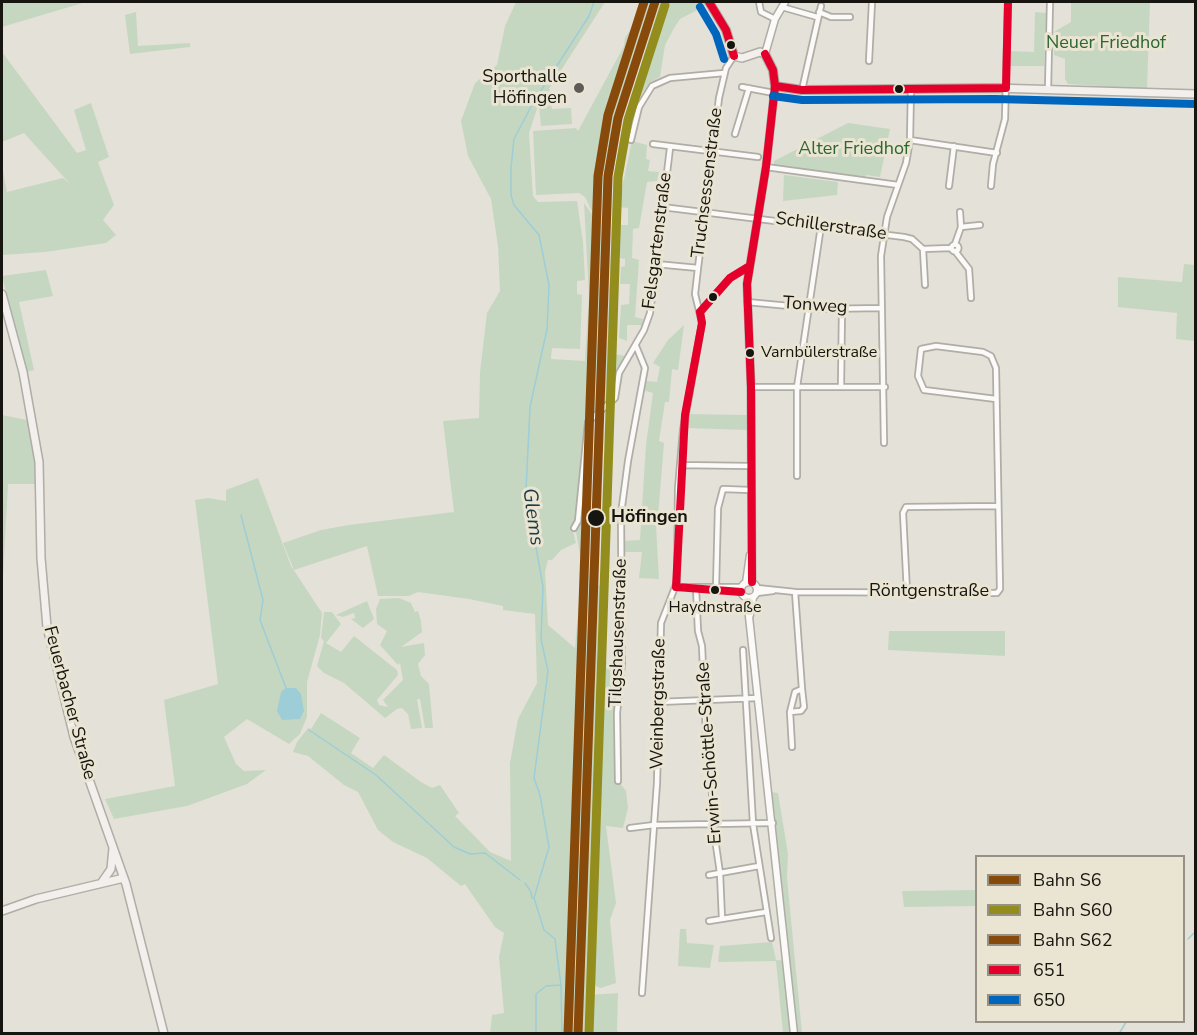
<!DOCTYPE html>
<html>
<head>
<meta charset="utf-8">
<style>
	body { margin:0 }
	#map { position:relative; width:1197px; height:1035px; overflow:hidden; background:#e4e1d8; font-family:"Nunito Sans",sans-serif }
	canvas { display:block }
	.frame { position:absolute; inset:0; border:3px solid #17150f; pointer-events:none }
	.legend { position:absolute; left:975px; top:855px; width:210px; height:168px; box-sizing:border-box; background:#eae4d2; border:2px solid #969184; margin:0; padding:8px 10px; list-style:none; font-size:18px; color:#17150f }
	.legend li { display:flex; align-items:center; gap:12px; height:30px }
	.legend b { width:30px; border:2px solid #969184 }
</style>
</head>
<body>
<div id="map">
<canvas width="1197" height="1035"></canvas>
<div class="frame"></div>
<ul class="legend">
<li><b style="height:8px;background:#874a0a"></b>Bahn S6</li>
<li><b style="height:8px;background:#928d1d"></b>Bahn S60</li>
<li><b style="height:8px;background:#874a0a"></b>Bahn S62</li>
<li><b style="height:8px;background:#e4002b"></b>651</li>
<li><b style="height:8px;background:#0065bd"></b>650</li>
</ul>
</div>
<script>
const context = document.querySelector('canvas').getContext('2d');
context.lineJoin = 'round';
function fill(path, color) { context.fillStyle = color; context.fill(path, 'evenodd'); }
const poly = rows => new Path2D(rows.map(r => 'M' + r).join(''));
function strokePath(path, color, width, dash) { context.strokeStyle = color; context.lineWidth = width; context.lineCap = dash ? 'butt' : 'round'; context.setLineDash(dash || []); context.stroke(path); }
function write(font, color, halo, rows, align = 'center') {
  context.font = font + ' "Nunito Sans",sans-serif'; context.lineWidth = 6; context.setLineDash([]); context.textBaseline = 'middle'; context.strokeStyle = halo; context.fillStyle = color; for (const [text, x, y, turn = 0] of rows) {
    context.save(); context.translate(x, y); context.rotate((+turn || 0) * Math.PI / 180); context.textAlign = isNaN(turn) ? turn : align; if (halo) context.strokeText(text, 0, 0); context.fillText(text, 0, 0); context.restore();
  }
}
fill(poly([
	[2,2,86,2,2,27],
	[516,2,605,2,549,89,550,90,539,103,529,133,533,196,538,202,577,201,583,242,585,280,577,281,577,294,582,295,580,349,552,348,551,359,585,361,589,296,584,203,596,220,585,197,579,193,536,195,533,131,576,128,578,131,624,46,625,38,636,21,643,2,651,2,612,133,603,175,597,410,584,424,580,463,587,478,585,519,591,520,589,584,600,586,597,662,619,663,614,733,616,778,626,791,628,808,623,828,606,826,616,903,610,920,616,983,601,988,589,984,590,995,618,993,617,1031,621,1033,490,1033,492,1015,504,1013,499,957,504,933,495,927,465,884,461,886,427,858,393,842,378,830,358,792,344,785,308,756,293,752,297,742,308,728,311,729,321,713,360,738,351,753,373,768,384,755,421,782,432,788,440,785,459,813,455,816,490,852,511,861,510,763,518,719,537,683,535,614,503,610,503,606,469,599,418,592,409,596,378,596,367,546,294,570,283,543,321,530,349,525,454,512,443,421,479,418,480,372,487,313,500,291,498,246,491,199,468,156,461,121,475,83,497,65,505,26],
	[574,520,582,566,575,648,548,625,545,572,548,560,552,560,561,550,576,543,572,528],
	[660,2,707,2,703,7,680,19,673,30,665,45,660,77,649,83,643,92,630,119,614,225,614,354,625,356,613,377,612,394,604,404,614,177,623,123],
	[1071,2,1150,2,1147,89,1068,84,1065,79,1065,59,1054,55,1054,32,1071,22],
	[136,12,138,46,190,43,190,47,130,54,125,15],
	[1035,12,1046,13,1044,66,1009,66,1010,51,1034,52],
	[2,52,77,153,86,150,74,110,91,103,109,157,98,162,114,205,103,220,116,235,106,243,45,252,2,255,2,166,7,192,63,178,70,184,24,133,2,142],
	[551,105,552,109,571,108,572,124,541,126,539,106],
	[848,123,890,129,880,177,866,175,864,179,774,171,774,161],
	[632,141,647,145,646,159,650,160,648,171,659,172,657,181,647,182,639,228,633,229,632,258,639,260,635,317,643,319,642,325,627,325,627,341,619,338,621,305,629,304,630,284,620,284,621,267,625,266,625,259,620,258,619,225,628,225,628,208,618,207],
	[784,175,838,182,837,195,783,201],
	[1184,264,1195,265,1195,341,1176,339,1177,313,1118,307,1118,277,1182,282],
	[46,270,53,296,19,302,34,370,26,372,2,276],
	[684,325,678,370,672,369,669,402,665,402,659,441,664,443,658,516,675,515,675,523,656,525,659,579,639,578,642,552,624,552,623,541,640,540,646,445,653,393,643,390,645,381,657,382,660,367,653,363,668,340],
	[688,414,747,415,747,430,687,428],
	[2,415,32,421,38,484,8,484,2,597],
	[258,478,291,566,322,613,320,635,307,682,307,717,300,734,289,744,247,719,224,737,236,764,244,771,266,770,247,784,187,806,114,819,105,799,175,786,164,700,218,684,195,500,208,498,226,501,226,490],
	[399,598,411,603,415,612,418,611,421,621,422,632,401,647,424,643,425,655,418,664,421,676,429,684,433,728,425,728,420,699,417,699,422,728,411,729,408,714,402,708,397,709,385,718,344,683,324,673,317,666,324,641,321,638,324,612,332,612,341,624,326,643,341,652,354,636,397,670,398,675,377,700,379,705,388,707,383,700,403,680,400,663,398,665,380,645,387,631,377,624,376,609,380,599],
	[367,601,374,619,363,628,351,619,355,618,354,613,343,617,336,615],
	[889,631,1005,631,1005,656,888,650],
	[770,792,778,793,788,854,787,878,802,1033,783,1033,776,961,718,962,720,946,772,942,776,960,787,961],
	[976,890,976,906,904,907,902,891],
	[680,929,686,929,687,943,714,945,710,968,678,966]
]), '#c6d7c1');
fill(poly([
	[286,688,296,688,301,694,304,711,300,719,282,720,277,711,281,692]
]), '#9dcdd6');
strokePath(poly([
	[241,515,263,600,260,620,286,688],
	[309,730,376,775,454,847,470,854,485,853,520,880],
	[525,883,531,892,532,898,534,898],
	[1188,939,1196,931],
	[561,986,562,1034],
	[536,1034,536,994,546,986,561,985,555,939,544,930,534,898,549,847,540,795,534,778,548,671,541,639,543,587,526,490,530,407,547,329,549,285,539,235,514,205,511,195,511,168,514,139,533,103,589,16,594,2],
	[1119,1034,1126,1022]
]), '#9dcdd6', 1.5);
const minor = poly([
	[759,2,761,12,775,19],
	[782,7,817,17],
	[819,12,831,17,850,17],
	[869,61,872,2],
	[742,87,774,93],
	[1048,89,1050,2],
	[802,90,821,6],
	[735,134,749,88],
	[631,140,639,107,652,86,670,78,724,73],
	[910,140,997,153],
	[653,144,758,157],
	[766,167,898,185],
	[949,186,954,146],
	[991,186,993,164,1005,119,1008,2],
	[662,207,904,237,912,239,923,249,951,248],
	[961,227,980,225],
	[955,244,961,227,960,212],
	'951.5 248a3.5 3.5 0 1 1 7 0a3.5 3.5 0 1 1-7 0Z',
	[923,249,925,285],
	[955,251,969,269,971,298],
	[656,264,698,268],
	[747,302,821,309,882,308],
	[700,312,730,278,748,267],
	[751,387,885,387],
	[841,387,842,309],
	[884,443,881,256,887,217,906,163,910,140,911,88],
	[680,465,750,466],
	[797,476,797,387,821,226],
	[574,528,578,521,588,422,615,398,619,373,644,330,650,313,670,148],
	[676,587,742,587],
	[696,588,698,631,702,646,707,758,711,766,713,825,720,873,722,919],
	[716,588,718,508,723,489,750,490],
	[757,588,795,592,997,593,1000,589,996,368,991,356,983,352,936,346,921,349,918,376,924,390,996,399],
	[724,589,741,592],
	[795,592,802,689,795,692,790,712,801,711,804,707,802,689],
	[907,592,903,513,906,507,998,506],
	[757,593,773,591],
	[743,650,753,824,771,938],
	[658,702,758,698],
	[790,712,792,747],
	[618,781,617,713,622,663,621,514,628,461,645,368,636,346],
	[630,828,654,825,773,823],
	[709,875,759,866],
	[709,921,766,912],
	[642,993,657,783,661,623,677,582,678,488,683,430,702,323,695,294,698,268,719,98,726,68,734,56]
]);
const tertiary = poly([
	[765,54,775,19,785,2],
	'741 590a8 8 0 1 1 16 0a8 8 0 1 1-16 0Z',
	[752,582,751,387,747,284,766,167,775,86],
	[746,583,750,555],
	[747,598,794,1034],
	[750,615,753,598]
]);
const secondary = poly([
	[709,2,726,30,734,56,742,58,760,52,765,54,773,70,775,86,802,90,995,88,1196,94],
	[2,294,23,372,39,462,41,558,47,627,74,737,126,884,164,1034],
	[102,882,111,869,113,848],
	[2,911,36,899,124,878]
]);
strokePath(minor, '#afada5', 8);
strokePath(tertiary, '#afada5', 9);
strokePath(secondary, '#afada5', 10);
strokePath(minor, '#fbfaf9', 4.5);
strokePath(tertiary, '#fbfaf9', 6);
strokePath(secondary, '#f2efec', 7);
strokePath(poly([
	[709,2,726,30,734,56],
	[775,86,802,90,1006,88],
	[1006,88,1008,2],
	[700,312,730,278,748,267],
	[752,582,751,387,747,284,766,167,775,86,773,70,765,54],
	[676,587,685,415,702,323,700,312],
	[676,587,741,592]
]), '#e4002b', 8);
strokePath(poly([
	[700,7,716,34,724,59],
	[773,96,802,100,995,99,1196,104]
]), '#0065bd', 8);
strokePath(poly([
	[578,1034,608,176,618,118,655,2]
]), '#874a0a', 9);
strokePath(poly([
	[589,1034,618,177,628,120,665,5]
]), '#928d1d', 9);
strokePath(poly([
	[568,1034,598,176,608,115,644,2]
]), '#874a0a', 9);
for (const [x, y, r, color] of [
	[731,45,5,"#17150f"],
	[579,88,6,"#5f5c55"],
	[899,89,5,"#17150f"],
	[713,297,5,"#17150f"],
	[750,353,5,"#17150f"],
	[596,518,9,"#17150f"],
	[715,590,5,"#17150f"]
]) { const dot = new Path2D(); dot.arc(x, y, r, 0, 2 * Math.PI); context.fillStyle = color; context.fill(dot); strokePath(dot, '#eae4d2', 2); }
write('16px', '#17150f', '#eae4d2', [
	["Varnbülerstraße",761,353],
	["Haydnstraße",715,608,"center"]
], 'left');
write('18px', '#2c6630', '#eae4d2', [
	["Neuer Friedhof",1106,44],
	["Alter Friedhof",854,150]
]);
write('18px', '#17150f', '#eae4d2', [
	["Sporthalle",567,78],
	["Höfingen",567,99]
], 'right');
write('18px', '#17150f', '#eae4d2', [
	["Truchsessenstraße",708,183,-83],
	["Schillerstraße",831,227,8],
	["Felsgartenstraße",658,241,-83],
	["Tonweg",815,306,4],
	["Röntgenstraße",929,592],
	["Tilgshausenstraße",619,633,-88],
	["Feuerbacher Straße",69,703,75],
	["Weinbergstraße",659,704,-89],
	["Erwin-Schöttle-Straße",710,753,-94]
]);
write('bold 18px', '#17150f', '#eae4d2', [
	["Höfingen",611,518]
], 'left');
write('italic 20px', '#1a3c44', '#eae4d2', [
	["Glems",532,517,82]
]);
</script>
</body>
</html>
